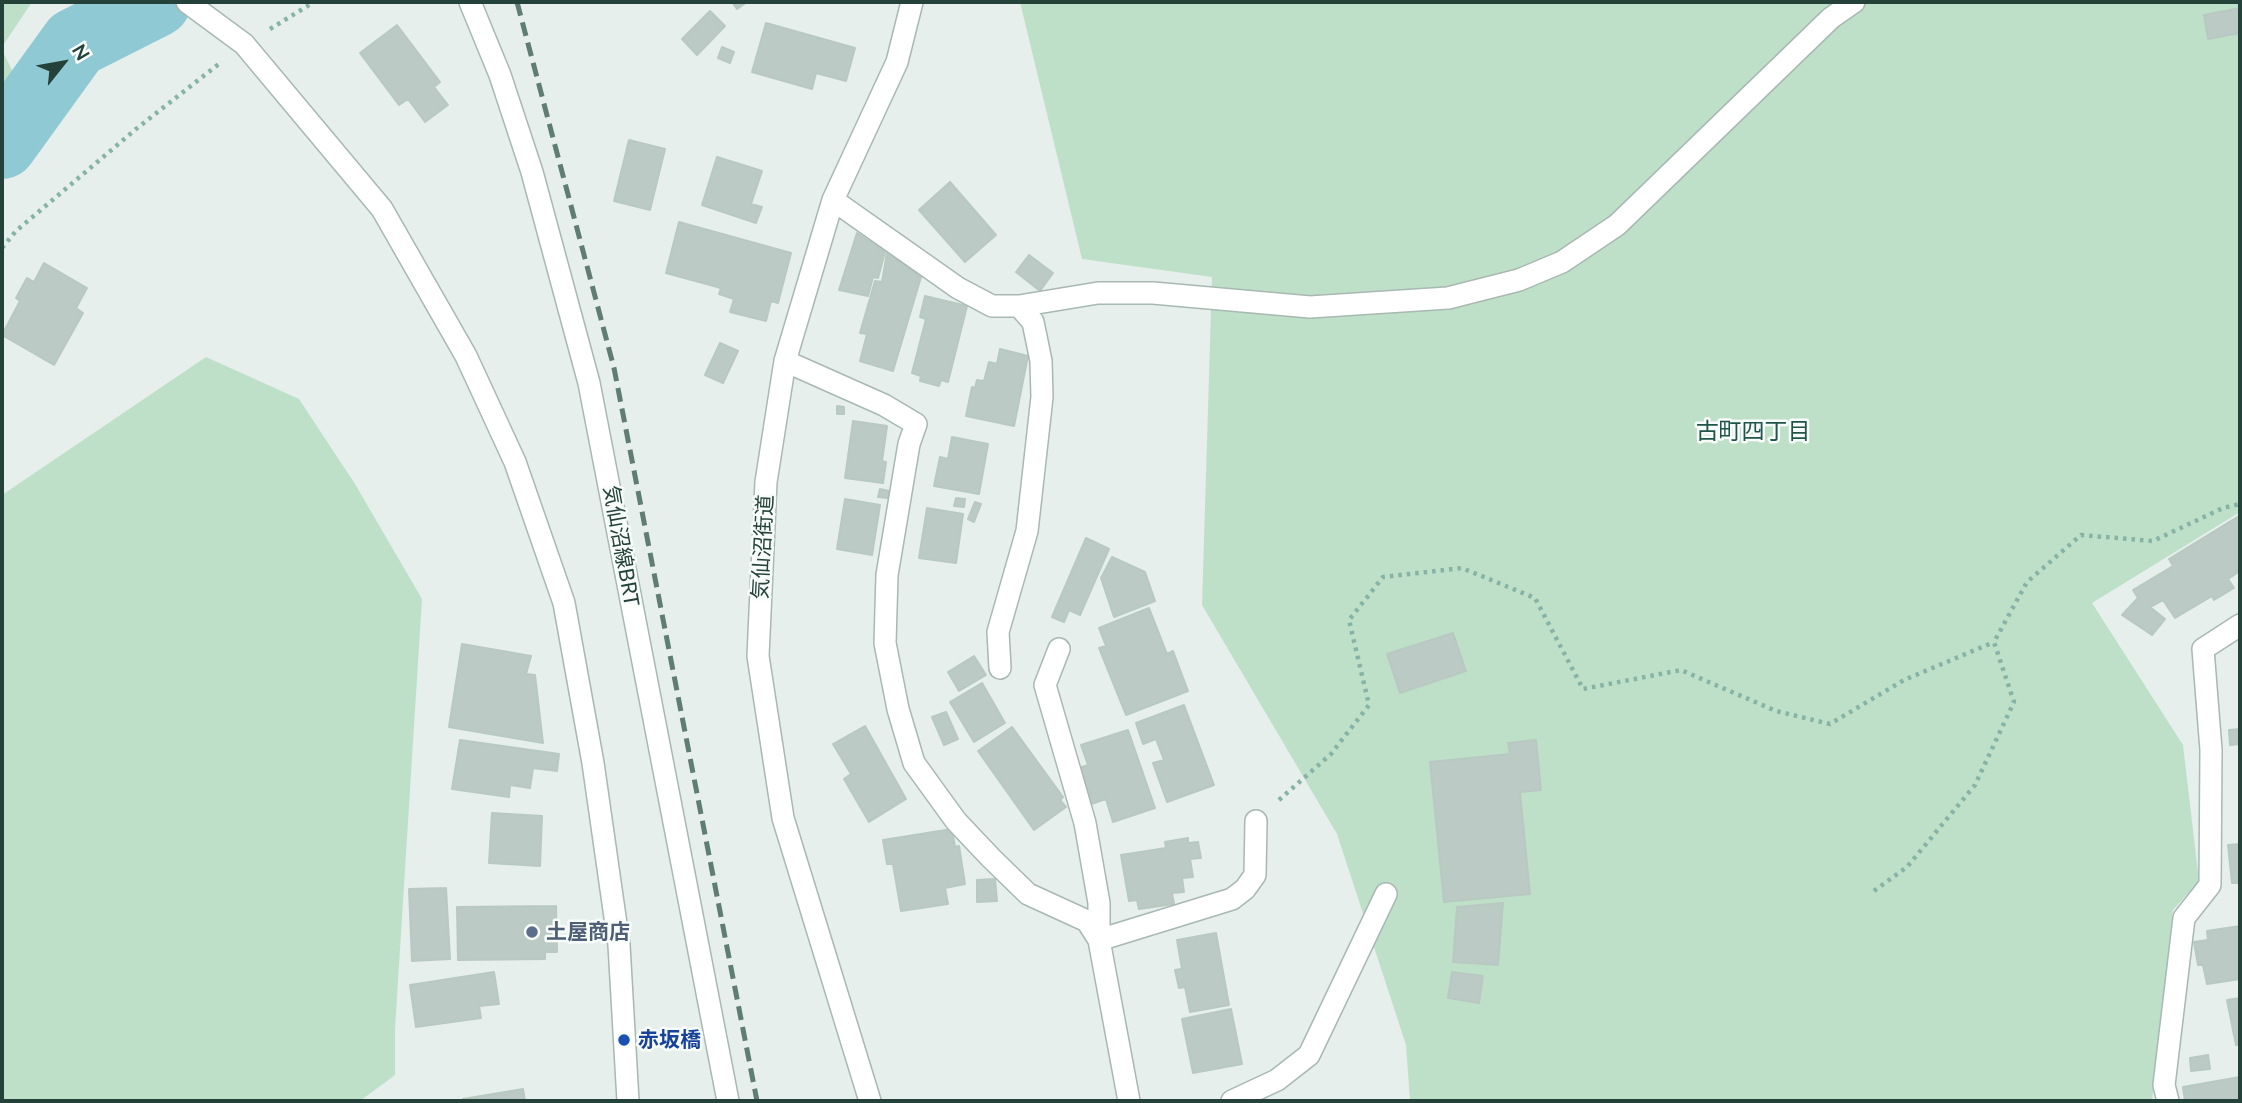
<!DOCTYPE html>
<html>
<head>
<meta charset="utf-8">
<style>
	body { margin:0 }
	#map { position:relative; width:2242px; height:1103px; overflow:hidden; background:#e6efeb; font-family:Lato,sans-serif }
	canvas { display:block }
	.frame { position:absolute; inset:0; border:4px solid #24423a; pointer-events:none }
	.north { position:absolute; left:28px; top:28px; width:70px; height:70px; -webkit-text-stroke:5px #f7fbf9; paint-order:stroke; rotate:59deg; font-size:19px; font-weight:700; line-height:28px; text-align:center; color:#24423a }
	.north::after { content:''; display:block; margin:auto; width:24px; height:32px; background:#24423a; clip-path:polygon(50% 0,100% 100%,50% 72%,0 100%) }
</style>
</head>
<body>
<div id="map">
<canvas width="2242" height="1103"></canvas>
<div class="frame"></div>
<div class="north">N</div>
</div>
<script>
const context = document.querySelector('canvas').getContext('2d');
context.lineJoin = 'round';
function fill(path, color) { context.fillStyle = color; context.fill(path, 'evenodd'); }
const poly = rows => new Path2D(rows.map(r => 'M' + r).join(''));
function strokePath(path, color, width, dash) { context.strokeStyle = color; context.lineWidth = width; context.lineCap = dash ? 'butt' : 'round'; context.setLineDash(dash || []); context.stroke(path); }
function write(font, color, halo, rows, align = 'center') {
  context.font = font + ' Lato,"Noto Sans JP",sans-serif'; context.lineWidth = 5; context.setLineDash([]); context.textBaseline = 'middle'; context.strokeStyle = halo; context.fillStyle = color; for (const [text, x, y, turn = 0] of rows) {
    context.save(); context.translate(x, y); context.rotate((+turn || 0) * Math.PI / 180); context.textAlign = isNaN(turn) ? turn : align; if (halo) context.strokeText(text, 0, 0); context.fillText(text, 0, 0); context.restore();
  }
}
fill(poly([
	[2,2,32,2,2,47],
	[1020,2,2240,2,2240,512,2092,603,2183,745,2199,881,2173,910,2152,1101,1410,1101,1406,1045,1337,834,1202,605,1212,277,1082,259],
	[2,50,12,70,2,89],
	[206,357,299,399,355,484,422,599,395,1029,395,1075,360,1101,2,1101,2,495]
]), '#bfe0c8');
strokePath(poly([
	[2,144,75,43,156,2]
]), '#8ec9d4', 70);
const building = poly([
	[732,2,747,2,737,9,732,2],
	[2240,8,2240,33,2208,39,2204,15,2240,8],
	[710,11,725,26,697,55,682,39,710,11],
	[766,23,855,48,846,81,816,73,812,89,752,72,766,23],
	[397,25,440,82,434,87,448,105,425,122,408,99,399,105,360,53,397,25],
	[722,47,734,52,730,63,718,58,722,47],
	[629,140,665,149,650,210,614,201,629,140],
	[717,157,762,171,751,204,762,207,756,223,702,205,717,157],
	[950,182,996,235,965,262,919,210,950,182],
	[679,222,791,253,778,303,771,301,766,321,730,312,734,299,719,294,721,288,666,273,679,222],
	[857,233,885,252,878,278,873,277,868,296,839,290,857,233],
	[887,253,921,277,893,371,860,361,867,334,860,333,875,281,882,282,887,253],
	[1029,255,1053,273,1040,291,1016,272,1029,255],
	[44,263,87,288,76,308,83,313,54,365,2,335,20,301,16,298,27,278,34,282,44,263],
	[925,296,967,306,948,382,941,380,939,386,920,381,921,376,912,373,926,319,920,317,925,296],
	[720,343,738,351,723,383,705,375,720,343],
	[1000,349,1028,356,1014,426,966,416,972,387,975,388,977,380,984,381,989,362,997,364,1000,349],
	[837,406,844,407,844,414,837,414,837,406],
	[853,421,887,426,882,461,886,462,883,483,845,478,853,421],
	[952,437,988,444,979,494,934,486,940,457,948,459,952,437],
	[880,489,889,491,888,498,878,497,880,489],
	[956,498,965,499,964,507,954,506,956,498],
	[845,499,880,505,872,555,837,549,845,499],
	[975,502,981,504,974,522,968,519,975,502],
	[927,508,963,514,956,563,919,558,927,508],
	[2239,516,2240,571,2228,579,2234,588,2214,600,2212,596,2175,618,2163,600,2150,607,2165,619,2152,635,2122,615,2138,598,2133,590,2173,566,2169,559,2239,516],
	[1086,538,1109,549,1080,615,1069,610,1064,622,1052,617,1086,538],
	[1112,557,1145,572,1155,601,1114,617,1101,578,1112,557],
	[1149,608,1167,654,1173,651,1188,691,1126,715,1099,648,1106,646,1099,628,1149,608],
	[1453,633,1466,671,1400,693,1387,654,1453,633],
	[462,644,531,656,526,674,535,675,543,743,449,727,462,644],
	[974,656,986,675,959,691,948,672,974,656],
	[982,683,1005,723,974,742,950,702,982,683],
	[1184,705,1214,785,1167,802,1153,763,1164,760,1156,739,1143,744,1136,723,1184,705],
	[946,712,958,739,944,745,932,717,946,712],
	[865,726,906,799,869,822,844,779,851,774,833,744,865,726],
	[1012,727,1063,797,1060,800,1066,807,1034,830,978,751,1012,727],
	[2240,729,2240,744,2230,745,2229,730,2240,729],
	[1128,730,1155,808,1113,822,1106,799,1091,804,1079,768,1088,765,1081,745,1128,730],
	[460,740,559,754,557,771,533,768,530,788,510,785,509,797,452,789,460,740],
	[1536,740,1541,790,1520,792,1530,894,1444,902,1430,762,1510,754,1508,743,1536,740],
	[492,813,542,816,540,866,489,863,492,813],
	[952,829,955,847,959,846,965,884,945,888,948,904,901,911,893,864,887,864,883,840,952,829],
	[1188,838,1188,843,1198,842,1201,858,1190,859,1193,877,1182,878,1184,892,1172,893,1174,904,1139,909,1137,900,1129,901,1121,855,1166,848,1165,842,1188,838],
	[2240,844,2240,883,2232,883,2228,845,2240,844],
	[995,879,997,901,977,902,977,880,995,879],
	[446,888,450,959,412,961,409,889,446,888],
	[1503,903,1498,965,1453,962,1457,907,1503,903],
	[556,906,557,952,545,952,545,959,458,960,457,907,556,906],
	[2240,926,2240,979,2207,984,2203,965,2198,965,2194,942,2208,940,2207,931,2240,926],
	[1216,933,1229,1005,1190,1012,1185,987,1179,988,1175,970,1182,969,1177,940,1216,933],
	[494,972,499,1004,479,1006,481,1018,416,1027,410,985,494,972],
	[1452,972,1483,976,1479,1003,1448,998,1452,972],
	[2240,998,2240,1044,2236,1045,2227,1000,2240,998],
	[1231,1009,1242,1064,1193,1073,1182,1019,1231,1009],
	[2208,1055,2210,1069,2191,1071,2190,1058,2208,1055],
	[2240,1077,2240,1101,2185,1101,2183,1087,2240,1077],
	[523,1089,525,1101,464,1101,463,1099,523,1089]
]);
fill(building, '#bbcac4');
strokePath(building, '#b8c9c2', 2);
const minor = poly([
	[187,2,244,44,382,209,466,356,515,462,564,603,593,763,619,945,628,1101],
	[470,2,500,75,532,172,589,383,728,1101],
	[833,200,958,288,992,306,1019,306,1098,293,1153,293,1310,307,1448,298,1519,280,1562,262,1617,225,1831,18,1854,2],
	[785,361,884,405,916,424,909,444,887,575,885,643,898,709,914,763,956,821,991,858,1028,894,1087,921,1099,940,1129,1101],
	[1059,649,1045,685,1085,823,1099,903,1099,940,1232,899,1245,889,1255,875,1256,821],
	[1000,668,998,632,1027,531,1042,397,1041,361,1033,322,1019,306],
	[870,1101,783,818,758,656,766,482,785,361,833,200,897,62,912,2],
	[1232,1101,1277,1080,1309,1055,1386,894],
	[2168,1101,2164,1085,2184,918,2210,885,2211,750,2203,649,2240,625]
]);
strokePath(minor, '#a8b8b2', 24);
strokePath(poly([
	[270,29,314,2],
	[2,248,16,231,136,129,220,63],
	[1279,800,1331,754,1369,705,1349,620,1383,577,1462,568,1535,598,1583,689,1681,670,1776,711,1830,724,1904,680,1994,642],
	[1874,891,1907,867,1975,785,2014,702,1994,642,2027,582,2081,535,2153,541,2223,508,2240,504]
]), '#86b3a5', 4.5, [3.5, 5]);
strokePath(minor, '#fff', 21);
strokePath(poly([
	[517,2,614,368,757,1101]
]), '#5f7d75', 5, [14, 7]);
for (const [x, y, r, color] of [
	[532,932,7,"#5c6f8a"],
	[624,1040,7,"#1a4fb4"]
]) { const dot = new Path2D(); dot.arc(x, y, r, 0, 2 * Math.PI); context.fillStyle = color; context.fill(dot); strokePath(dot, '#f7fbf9', 2.5); }
write('21px', '#24423a', '#f7fbf9', [
	["気仙沼線BRT",621,546,80],
	["気仙沼街道",763,547,-87]
]);
write('bold 21px', '#4e5e75', '#f7fbf9', [
	["土屋商店",546,932]
], 'left');
write('bold 21px', '#164399', '#f7fbf9', [
	["赤坂橋",638,1040]
], 'left');
write('23px', '#1f5548', '#f7fbf9', [
	["古町四丁目",1753,432]
]);
</script>
</body>
</html>
